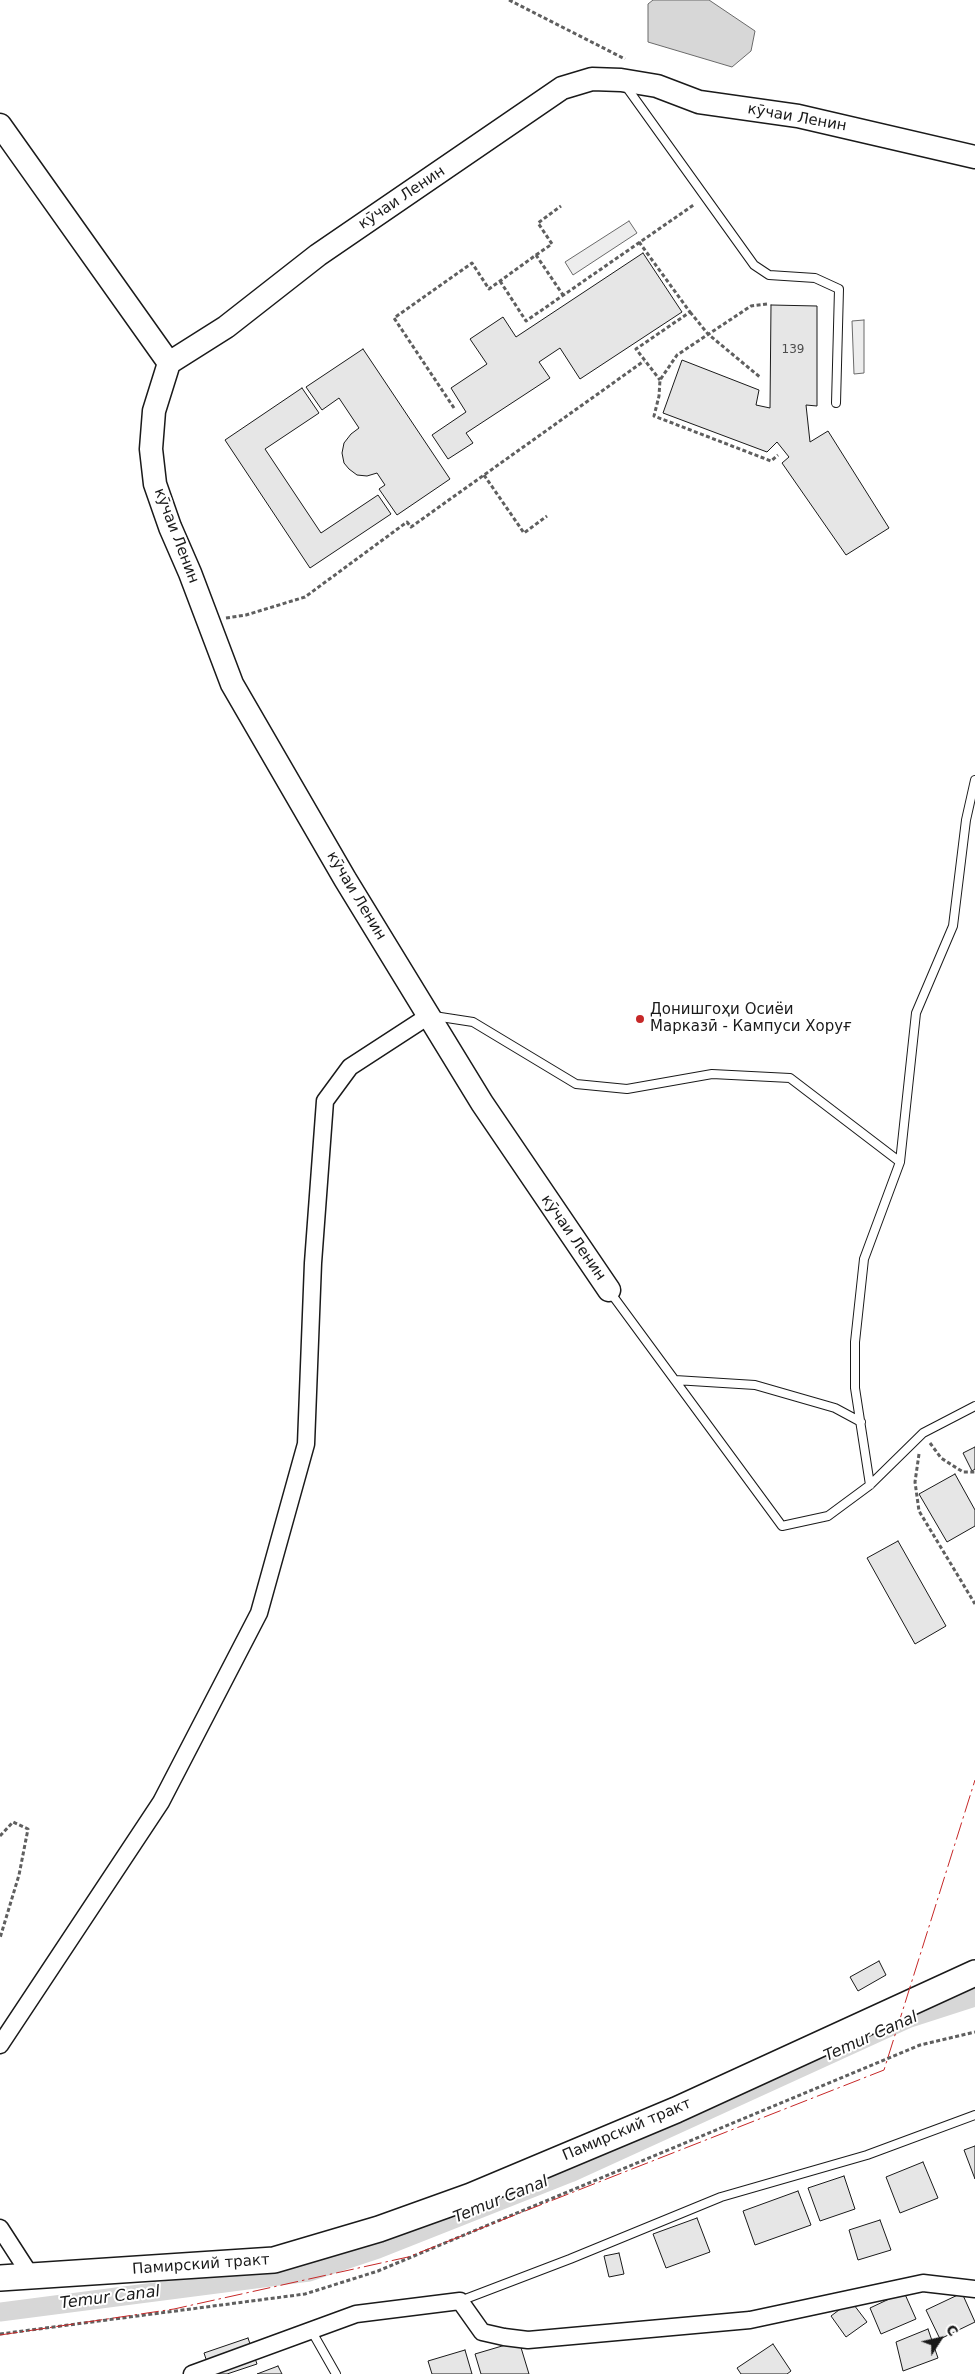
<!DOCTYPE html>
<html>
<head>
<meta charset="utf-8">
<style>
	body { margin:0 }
	#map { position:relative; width:975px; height:2374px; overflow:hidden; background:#fff; font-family:"DejaVu Sans",sans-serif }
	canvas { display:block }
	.north { position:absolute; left:915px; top:2314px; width:50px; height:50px; -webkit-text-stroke:4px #fff; paint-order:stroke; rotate:55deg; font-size:14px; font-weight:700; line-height:20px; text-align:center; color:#1a1a1a }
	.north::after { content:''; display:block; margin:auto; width:18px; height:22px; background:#1a1a1a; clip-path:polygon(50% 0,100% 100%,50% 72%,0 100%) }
</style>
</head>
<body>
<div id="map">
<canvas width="975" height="2374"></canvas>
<div class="north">С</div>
</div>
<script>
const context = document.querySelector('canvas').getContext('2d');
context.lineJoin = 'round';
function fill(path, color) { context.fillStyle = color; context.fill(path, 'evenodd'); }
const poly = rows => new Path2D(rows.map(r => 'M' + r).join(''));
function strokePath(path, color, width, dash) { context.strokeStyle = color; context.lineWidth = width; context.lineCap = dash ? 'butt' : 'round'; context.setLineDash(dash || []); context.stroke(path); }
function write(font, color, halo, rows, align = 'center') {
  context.font = font + ' "DejaVu Sans",sans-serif'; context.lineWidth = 4; context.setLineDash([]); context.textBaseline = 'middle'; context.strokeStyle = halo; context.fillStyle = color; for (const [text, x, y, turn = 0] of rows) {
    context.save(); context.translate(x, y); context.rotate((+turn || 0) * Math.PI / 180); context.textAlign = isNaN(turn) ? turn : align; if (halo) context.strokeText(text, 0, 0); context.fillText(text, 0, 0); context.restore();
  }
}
const built = poly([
	[629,221,637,233,573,275,565,262,629,221],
	[864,320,864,373,854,374,852,321,864,320]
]);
fill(built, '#ededed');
strokePath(built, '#6a6a6a', 1);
const water = poly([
	[653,0,709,0,755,31,751,51,732,67,648,42,648,4,653,0]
]);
fill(water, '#d7d7d7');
strokePath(water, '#6a6a6a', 1);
strokePath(poly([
	[0,2312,309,2272,378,2249,570,2173,907,2019,975,1997]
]), '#d7d7d7', 19);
const building = poly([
	[643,253,682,312,580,379,560,348,539,362,550,378,466,433,473,443,448,459,432,435,466,412,451,388,487,364,470,339,503,317,516,337,643,253],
	[771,305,817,306,817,406,806,405,810,442,828,431,889,528,846,555,782,463,789,457,777,442,767,452,663,413,682,360,759,390,756,405,770,408,771,305],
	[363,349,450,479,397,515,379,489,385,485,377,473,367,476,357,475,349,469,344,463,342,453,344,443,351,434,359,428,339,398,322,410,306,387,363,349],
	[302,388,319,413,265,449,321,533,378,495,391,514,310,568,225,440,302,388],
	[975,1447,975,1469,972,1471,963,1453,975,1447],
	[955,1474,975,1510,975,1526,947,1542,919,1494,955,1474],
	[898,1541,946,1626,915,1644,867,1558,898,1541],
	[879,1961,886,1975,858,1991,850,1977,879,1961],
	[975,2146,975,2179,964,2150,975,2146],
	[923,2162,938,2198,900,2213,886,2177,923,2162],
	[844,2176,855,2209,820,2221,808,2188,844,2176],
	[798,2191,811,2225,755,2245,743,2211,798,2191],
	[697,2218,710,2252,666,2268,653,2234,697,2218],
	[880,2220,891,2250,858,2260,849,2230,880,2220],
	[619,2253,624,2274,609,2277,604,2256,619,2253],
	[904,2292,916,2319,881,2334,870,2308,904,2292],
	[962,2293,975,2322,940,2339,926,2310,962,2293],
	[851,2301,867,2322,846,2337,831,2316,851,2301],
	[928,2329,938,2358,903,2371,896,2342,928,2329],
	[248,2338,257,2364,227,2374,211,2374,204,2353,248,2338],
	[519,2341,529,2374,481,2374,475,2354,519,2341],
	[773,2344,791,2371,787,2374,741,2374,737,2368,773,2344],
	[465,2350,472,2374,432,2374,428,2361,465,2350],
	[278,2366,282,2374,257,2374,278,2366]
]);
fill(building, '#e6e6e6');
strokePath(building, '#1a1a1a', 1);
const lane = poly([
	[625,85,754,265,769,275,815,278,839,289,836,403],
	[434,1016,473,1022,576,1084,627,1089,712,1074,790,1078,900,1162,916,1013,953,926,966,820,975,780],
	[610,1292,782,1526,828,1516,870,1485,923,1433,975,1406],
	[675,1380,755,1385,835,1408,861,1422],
	[870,1485,855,1388,855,1342,864,1259,900,1162],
	[460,2301,570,2259,721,2197,867,2155,975,2115],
	[311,2330,336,2374]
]);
const street = poly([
	[0,2045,161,1802,259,1613,306,1444,313,1263,325,1101,350,1067,430,1015],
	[0,2228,31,2276],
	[192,2374,356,2314,460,2301,482,2332,504,2337,528,2340,750,2320,923,2283,975,2289]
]);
const secondary = poly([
	[0,125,169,363],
	[609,1290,482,1103,345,879,232,684,190,573,170,527,155,484,151,449,154,411,169,363,226,327,318,255,562,88,592,79,621,80,657,86,699,102,798,116,975,157]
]);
const primary = poly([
	[0,2278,274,2260,379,2229,471,2196,676,2110,975,1973]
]);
strokePath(lane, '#1a1a1a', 10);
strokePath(street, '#1a1a1a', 19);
strokePath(secondary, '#1a1a1a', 25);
strokePath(primary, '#1a1a1a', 28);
strokePath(poly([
	[509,0,625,59],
	[639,242,690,312,636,349,660,380],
	[536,255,552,244,538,223,561,206],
	[500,281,526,321,695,204],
	[767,304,751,306,677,355,660,380,659,396,654,416,771,461,778,455],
	[690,312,708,334,761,378],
	[454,408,394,318,472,263,489,289,536,255,563,295],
	[484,475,524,533,547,516],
	[226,618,246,615,305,597,407,522,411,527,644,361],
	[930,1443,941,1458,963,1472,975,1472],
	[919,1454,915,1482,919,1511,975,1604],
	[0,1836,13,1822,28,1829,19,1875,0,1938],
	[0,2334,305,2294,378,2271,920,2045,975,2032]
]), '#5f5f5f', 3, [4, 2.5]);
strokePath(lane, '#fff', 8);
strokePath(street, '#fff', 16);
strokePath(secondary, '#fff', 22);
strokePath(primary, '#fff', 25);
strokePath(poly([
	[0,2335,174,2309,408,2257,884,2070,975,1780]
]), '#c62828', 1, [18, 4, 2.5, 4]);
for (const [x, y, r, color] of [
	[640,1019,5,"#c62828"]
]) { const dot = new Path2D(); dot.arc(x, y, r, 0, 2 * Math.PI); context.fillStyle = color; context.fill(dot); strokePath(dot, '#fff', 2); }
write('12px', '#4d4d4d', null, [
	["139",793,350]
]);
write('15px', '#1a1a1a', '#fff', [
	["кӯчаи Ленин",797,118,10],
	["кӯчаи Ленин",402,198,-34],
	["кӯчаи Ленин",176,536,69],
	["кӯчаи Ленин",356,896,59],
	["кӯчаи Ленин",573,1238,55],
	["Памирский тракт",627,2130,-23],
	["Памирский тракт",201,2265,-4]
]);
write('15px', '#1a1a1a', '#fff', [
	["Донишгоҳи Осиёи",650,1010],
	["Марказӣ - Кампуси Хоруғ",650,1027]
], 'left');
write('italic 16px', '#1a1a1a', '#fff', [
	["Temur Canal",871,2037,-24],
	["Temur Canal",501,2200,-22],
	["Temur Canal",110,2298,-7]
]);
</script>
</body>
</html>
